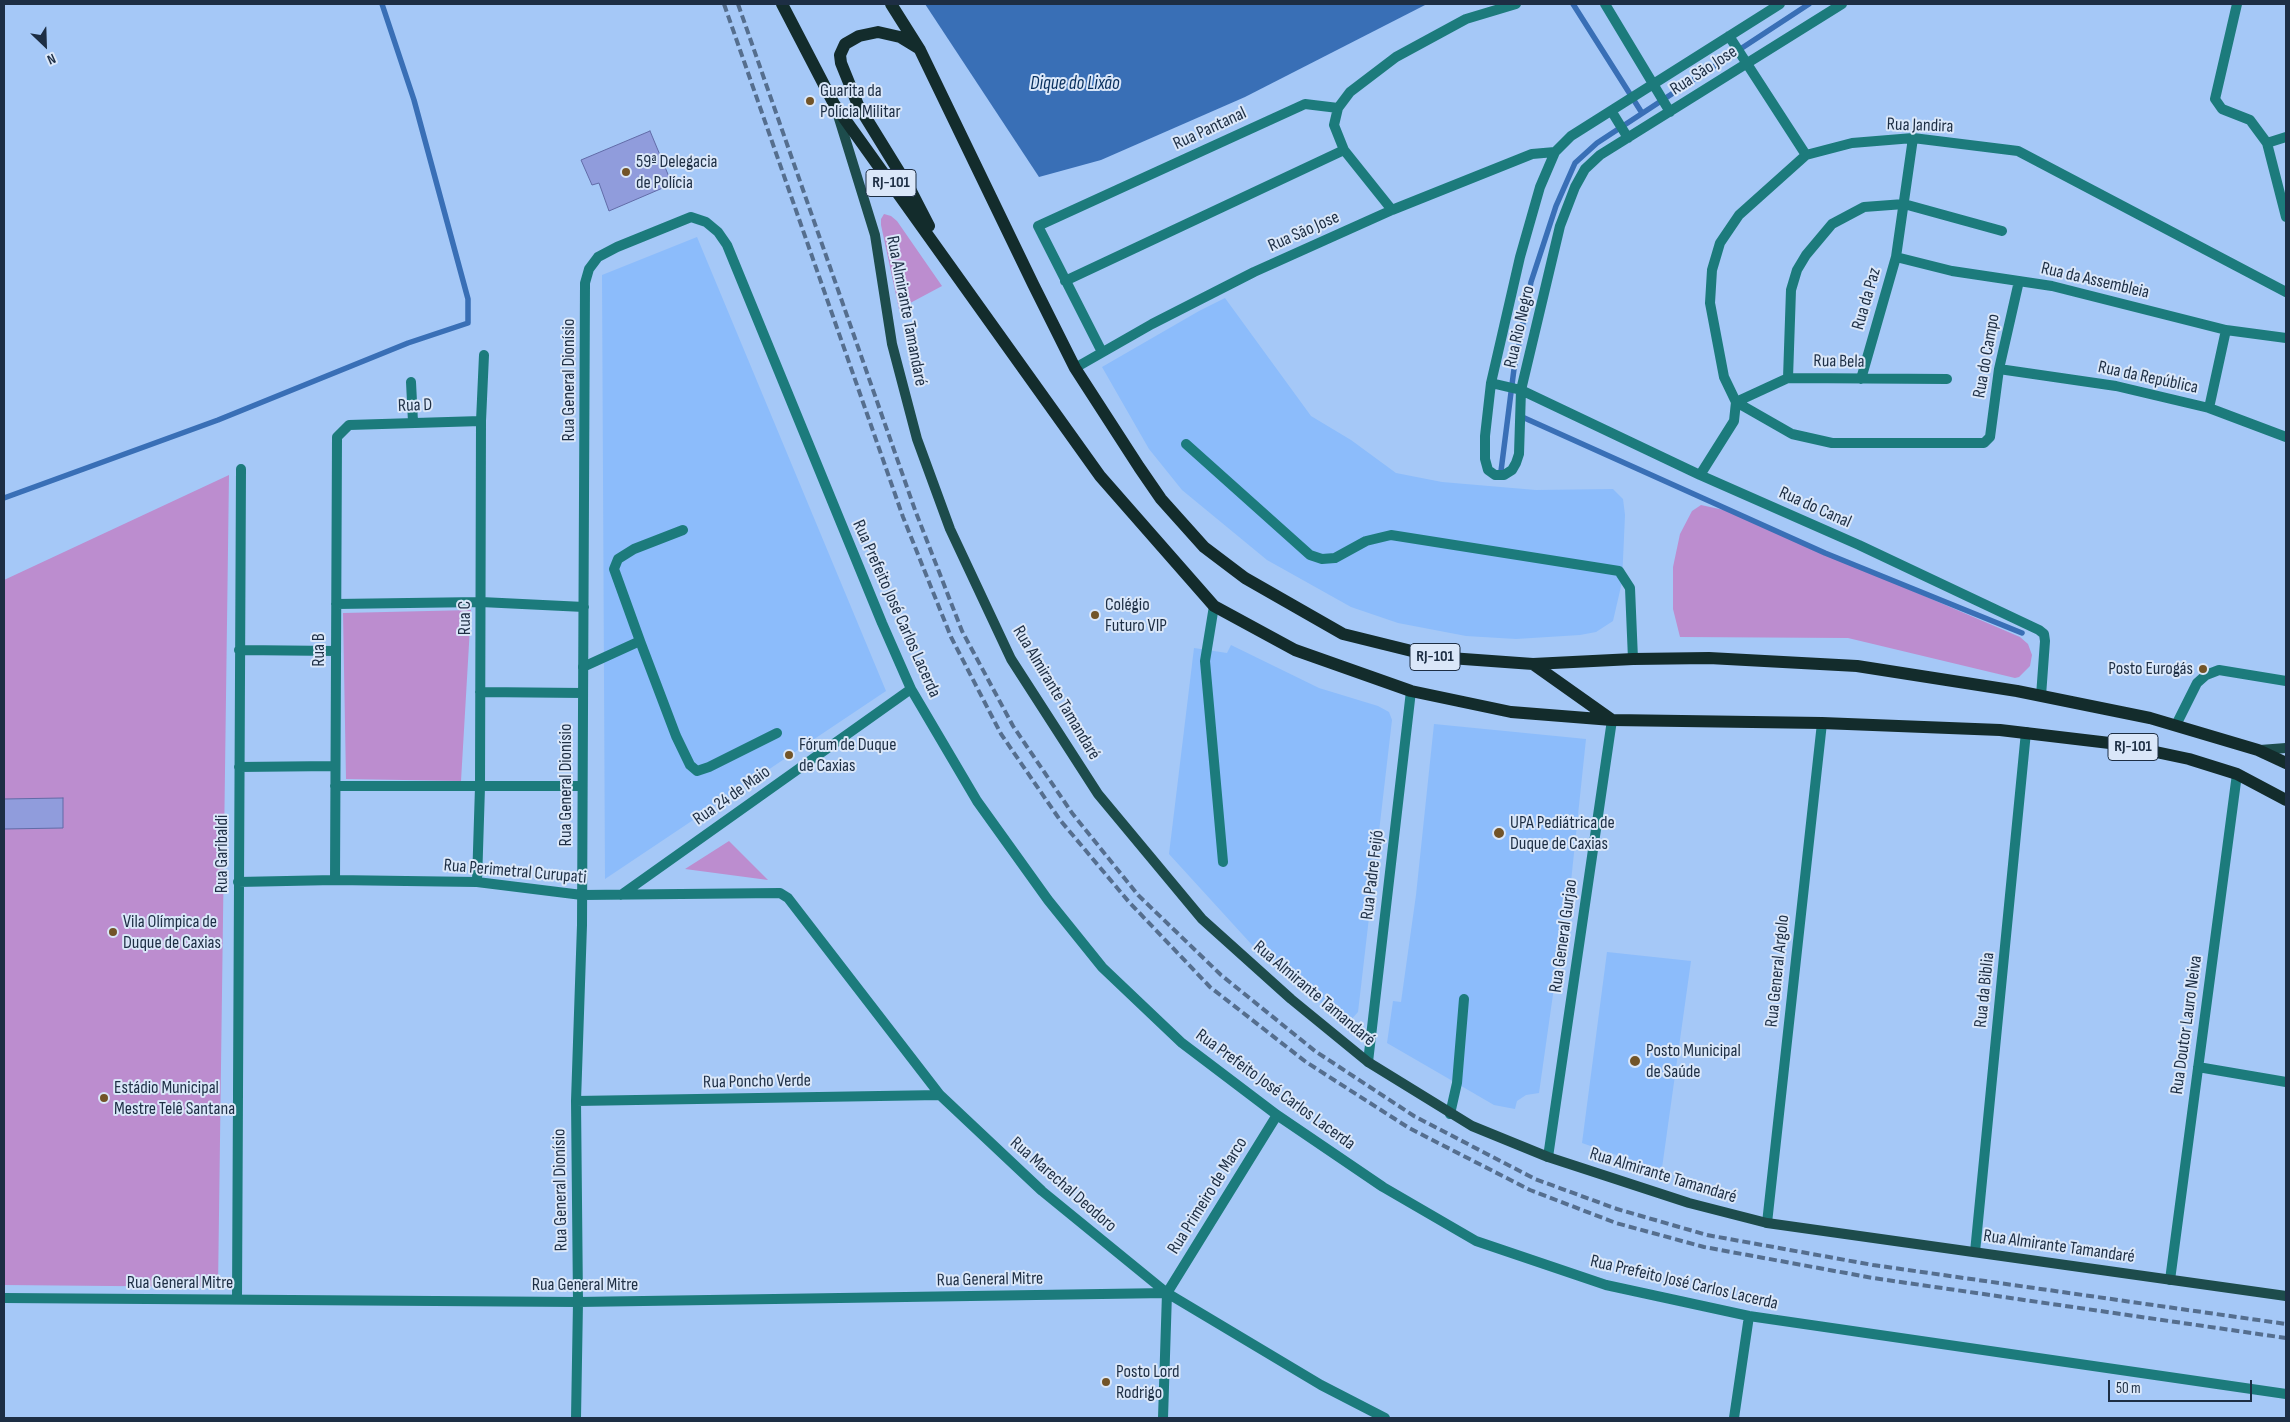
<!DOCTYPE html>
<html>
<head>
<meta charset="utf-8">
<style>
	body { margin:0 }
	#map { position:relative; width:2290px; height:1422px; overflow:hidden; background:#a5c8f7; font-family:"Sofia Sans Condensed",sans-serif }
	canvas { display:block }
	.frame { position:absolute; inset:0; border:5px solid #1d2e44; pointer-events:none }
	.north { position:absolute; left:20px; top:20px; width:50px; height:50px; -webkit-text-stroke:4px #dae7f9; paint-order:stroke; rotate:156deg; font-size:14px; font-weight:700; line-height:20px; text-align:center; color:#1d2e44 }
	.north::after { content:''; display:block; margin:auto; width:18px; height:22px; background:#1d2e44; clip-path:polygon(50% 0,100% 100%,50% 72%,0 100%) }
	.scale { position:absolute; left:2108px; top:1380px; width:144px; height:22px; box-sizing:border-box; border:2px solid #1d2e44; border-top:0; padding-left:6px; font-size:15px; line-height:18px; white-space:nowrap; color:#1d2e44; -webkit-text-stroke:4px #dae7f9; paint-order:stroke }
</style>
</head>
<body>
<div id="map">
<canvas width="2290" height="1422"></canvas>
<div class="frame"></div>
<div class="north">N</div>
<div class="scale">50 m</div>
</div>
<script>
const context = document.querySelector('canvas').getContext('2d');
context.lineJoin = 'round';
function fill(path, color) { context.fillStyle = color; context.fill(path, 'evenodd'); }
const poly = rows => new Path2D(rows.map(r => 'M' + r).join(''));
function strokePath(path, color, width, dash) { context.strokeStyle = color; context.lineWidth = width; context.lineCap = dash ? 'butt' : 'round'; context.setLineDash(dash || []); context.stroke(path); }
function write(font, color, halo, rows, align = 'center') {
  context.font = font + ' "Sofia Sans Condensed",sans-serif'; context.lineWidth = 4; context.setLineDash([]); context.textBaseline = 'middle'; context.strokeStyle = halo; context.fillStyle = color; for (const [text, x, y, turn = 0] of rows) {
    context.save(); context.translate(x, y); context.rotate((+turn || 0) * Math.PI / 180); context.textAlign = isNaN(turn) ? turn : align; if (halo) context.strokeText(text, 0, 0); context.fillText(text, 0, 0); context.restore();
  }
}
fill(poly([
	[697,237,886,691,605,879,602,275],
	[1225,298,1311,416,1351,440,1396,473,1442,482,1536,490,1613,489,1623,499,1625,515,1622,582,1613,621,1596,632,1580,635,1516,639,1466,636,1398,623,1351,607,1267,560,1182,490,1149,449,1102,367,1199,311],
	[1231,645,1319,688,1378,706,1389,712,1392,720,1358,1012,1350,1021,1310,996,1253,946,1169,854,1194,648,1227,653],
	[1434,724,1586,739,1568,910,1565,910,1539,1093,1526,1095,1517,1101,1515,1109,1494,1105,1387,1043,1393,1001,1401,1002,1416,895],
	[1607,952,1691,961,1662,1168,1639,1163,1582,1143]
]), '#8cbcfb');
fill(poly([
	[884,214,891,216,897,221,942,286,899,309,881,225,881,219],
	[229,475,218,1287,4,1285,4,580],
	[1701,505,1724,510,2020,637,2028,644,2032,655,2030,666,2019,677,2015,678,1848,638,1680,637,1673,609,1673,567,1680,534,1692,511],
	[471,610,461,781,346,779,343,613],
	[729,841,768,880,685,869]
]), '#bc8dcf');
fill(poly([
	[925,4,1427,4,1245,97,1101,160,1039,177]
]), '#396fb6');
strokePath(poly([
	[1573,4,1642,113],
	[1520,416,1825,553,2022,633],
	[1501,471,1514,369,1531,282,1556,206,1575,163,1597,143,1809,4],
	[4,498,218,420,408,343,468,323,468,299,414,100,382,4]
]), '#396fb6', 5.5);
const building = poly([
	[650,131,672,184,609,211,599,183,592,185,581,160,650,131],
	[63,798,63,828,4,829,4,799,63,798]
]);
fill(building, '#909cdc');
strokePath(building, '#616ba7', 1);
strokePath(poly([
	[1186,444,1310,555,1322,559,1335,558,1366,541,1391,535,1619,571,1630,588,1633,659],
	[1214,606,1205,661,1223,862],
	[640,641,614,569,618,559,634,549,683,530],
	[583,667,640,641,676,736,690,765,697,771,709,767,777,733],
	[2176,725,2197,683,2206,675,2219,670,2286,681],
	[1368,1062,1411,691],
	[2198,1067,2286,1082],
	[1450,1114,1457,1083,1464,999],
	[1548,1157,1612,720],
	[1767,1223,1822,723],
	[1975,1252,2026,732],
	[2170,1280,2237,774]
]), '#1c7b7c', 10);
strokePath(poly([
	[1605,4,1670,112],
	[1780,4,1571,136,1555,152,1540,187,1520,257,1491,383,1485,436,1485,459,1488,470,1495,475,1504,475,1512,470,1516,463,1519,454,1521,390,1560,226,1575,187,1585,169,1600,155,1842,4],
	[2237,4,2215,99,2222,109,2250,120,2267,143,2286,217],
	[1729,36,1806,155],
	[1612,112,1628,138],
	[2267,143,2286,137],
	[1392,210,1344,150,1334,125,1338,108,1350,92,1396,57,1466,19,1516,4],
	[1896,257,1952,271,2052,286,2226,330,2286,338],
	[1065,281,1344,150],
	[1102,352,1038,226,1305,104,1338,108],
	[1075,368,1152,324,1254,272,1392,210,1532,154,1555,152],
	[1999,369,2116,386,2209,408,2286,437],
	[1788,378,1791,290,1797,270,1806,255,1832,224,1864,207,1904,204,2002,231],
	[1861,379,1896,257,1913,138],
	[411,382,413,422],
	[1491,383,1521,390,1700,475,1859,545,2039,630,2044,634,2045,641,2041,696],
	[1736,402,1792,434,1832,443,1984,443,1990,437,1999,369,2019,281],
	[1736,402,1788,378,1947,379],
	[2209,408,2226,330],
	[1700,475,1734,421,1736,402,1724,377,1710,303,1712,270,1720,243,1739,215,1806,155,1852,143,1913,138,2018,151,2286,292],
	[336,604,481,602,584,607],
	[239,650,336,651],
	[480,692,583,693],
	[239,767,335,766],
	[335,786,582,786],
	[335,880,337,437,349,425,481,421],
	[238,882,335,880,477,882,582,895,780,893,788,898,940,1095,1042,1191,1167,1293,1321,1385,1385,1418],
	[477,882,480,787,481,421,484,355],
	[621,895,911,689],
	[576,1101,940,1095],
	[4,1298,578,1302,1167,1293],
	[237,1299,241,469],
	[576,1418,578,1302,576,1101,582,925,585,283,589,269,598,257,617,247,691,217,706,222,718,232,727,245,882,623,911,689,977,801,1048,900,1102,967,1182,1043,1277,1115,1383,1187,1476,1241,1606,1285,1749,1316,2286,1394],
	[1163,1418,1167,1293,1277,1115],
	[1734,1418,1749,1316]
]), '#1c7b7c', 10);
strokePath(poly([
	[837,112,875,235,892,344,917,439,950,529,1011,659,1098,794,1202,919,1291,999,1368,1062,1472,1126,1548,1157,1689,1203,1767,1223,2286,1296],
	[2260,750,2286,748]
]), '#1d4c4c', 10);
strokePath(poly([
	[782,4,834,104,1100,476,1214,606,1295,650,1411,691,1511,712,1612,720,1822,723,2000,730,2118,744,2189,759,2237,774,2286,800],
	[891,4,920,50,1033,284,1075,368,1139,467,1161,499,1204,547,1245,578,1343,634,1436,657,1533,664,1633,659,1709,658,1857,666,2017,691,2150,718,2258,750,2286,763],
	[918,48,900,37,878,32,859,36,845,44,840,55,841,63,858,105,911,191,929,226],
	[1533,664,1612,720]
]), '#132c2c', 12);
strokePath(poly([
	[724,4,903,517,951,637,1001,734,1060,820,1129,902,1210,987,1306,1062,1409,1128,1530,1190,1616,1223,1704,1247,1873,1278,2286,1338],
	[738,4,915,510,962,631,1013,726,1072,813,1138,895,1221,975,1315,1051,1414,1116,1535,1179,1617,1209,1707,1235,1873,1265,2286,1324]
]), '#556e8e', 4, [8, 4]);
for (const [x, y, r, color] of [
	[810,101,5,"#725428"],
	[626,172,5,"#725428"],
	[1095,615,5,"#725428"],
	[2203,669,5,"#725428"],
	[789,755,5,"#725428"],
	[1499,833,6,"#725428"],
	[113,932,5,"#725428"],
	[1635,1061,6,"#725428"],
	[104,1098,5,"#725428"],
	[1106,1382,5,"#725428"]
]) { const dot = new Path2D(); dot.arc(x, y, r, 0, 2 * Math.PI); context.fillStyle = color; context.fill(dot); strokePath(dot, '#dae7f9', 2); }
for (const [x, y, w] of [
	[891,183,50],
	[1435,657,50],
	[2133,747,50]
]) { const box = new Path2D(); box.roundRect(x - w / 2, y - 13.5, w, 27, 4); context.fillStyle = '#dae7f9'; context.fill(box); strokePath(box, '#1d2e44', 1); }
write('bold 16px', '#1d2e44', null, [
	["RJ-101",891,183],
	["RJ-101",1435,657],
	["RJ-101",2133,747]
]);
write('18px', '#1d2e44', '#dae7f9', [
	["Rua Sāo Jose",1704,71,-33],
	["Rua Jandira",1920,126,2],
	["Rua Pantanal",1210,129,-25],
	["Rua Sāo Jose",1304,232,-24],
	["Rua da Assembleia",2095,281,13],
	["Rua da Paz",1867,299,-74],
	["Rua Almirante Tamandaré",906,311,79],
	["Rua Rio Negro",1520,327,-77],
	["Rua do Campo",1987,356,-80],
	["Rua Bela",1839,362,1],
	["Rua da República",2148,378,12],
	["Rua General Dionísio",569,380,-90],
	["Rua D",415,406,-2],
	["Rua do Canal",1815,508,24],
	["Rua Prefeito José Carlos Lacerda",896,609,66],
	["Rua C",465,618,-90],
	["Rua B",319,650,-90],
	["Rua Almirante Tamandaré",1056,693,59],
	["Rua General Dionísio",566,785,-90],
	["Rua 24 de Maio",732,796,-35],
	["Rua Garibaldi",222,854,-90],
	["Rua Perimetral Curupati",515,872,5],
	["Rua Padre Feijó",1373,875,-83],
	["Rua General Gurjao",1564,936,-82],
	["Rua General Argolo",1778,971,-84],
	["Rua da Biblia",1985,990,-84],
	["Rua Almirante Tamandaré",1314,994,40],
	["Rua Doutor Lauro Neiva",2187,1025,-82],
	["Rua Poncho Verde",757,1082,-1],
	["Rua Prefeito José Carlos Lacerda",1275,1090,36],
	["Rua Almirante Tamandaré",1663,1176,17],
	["Rua Marechal Deodoro",1063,1185,41],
	["Rua General Dionísio",561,1190,-91],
	["Rua Primeiro de Marco",1208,1196,-58],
	["Rua Almirante Tamandaré",2059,1247,8],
	["Rua General Mitre",990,1280,-1],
	["Rua General Mitre",180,1283],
	["Rua Prefeito José Carlos Lacerda",1684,1283,13],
	["Rua General Mitre",585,1285]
]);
write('18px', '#1d2e44', '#dae7f9', [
	["Guarita da",820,91],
	["Polícia Militar",820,112],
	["59ª Delegacia",636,162],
	["de Polícia",636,183],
	["Colégio",1105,605],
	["Futuro VIP",1105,626],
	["Posto Eurogás",2193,669,"right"],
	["Fórum de Duque",799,745],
	["de Caxias",799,766],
	["UPA Pediátrica de",1510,823],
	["Duque de Caxias",1510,844],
	["Vila Olímpica de",123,922],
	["Duque de Caxias",123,943],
	["Posto Municipal",1646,1051],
	["de Saúde",1646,1072],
	["Estádio Municipal",114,1088],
	["Mestre Telê Santana",114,1109],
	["Posto Lord",1116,1372],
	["Rodrigo",1116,1393]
], 'left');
write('italic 19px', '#062e5c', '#dae7f9', [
	["Dique do Lixão",1075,84]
]);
</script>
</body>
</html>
